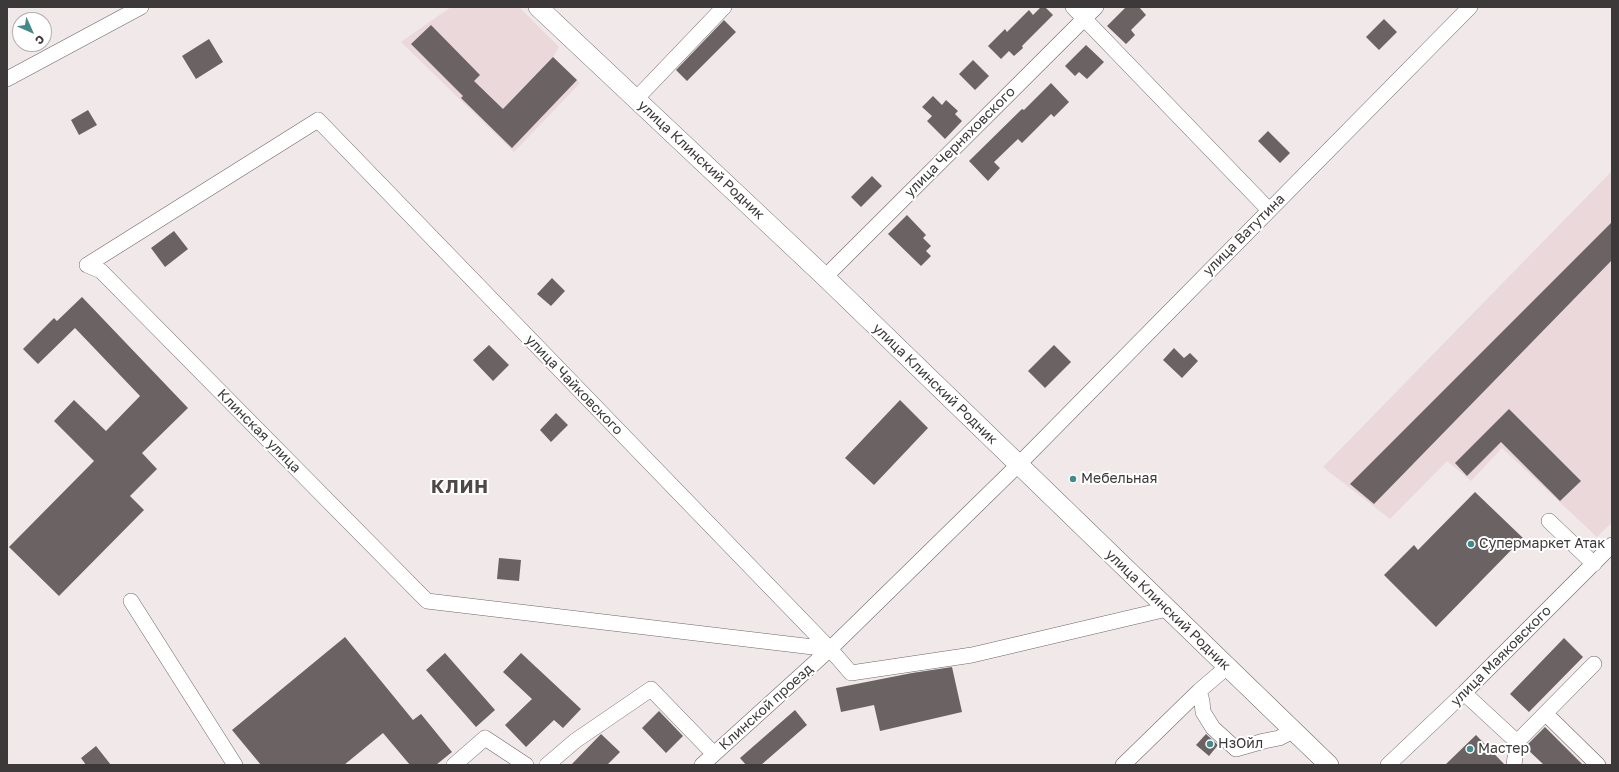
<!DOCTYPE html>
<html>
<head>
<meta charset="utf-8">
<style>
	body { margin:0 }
	#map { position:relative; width:1619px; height:772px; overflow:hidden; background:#f1e8e9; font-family:"Golos Text",sans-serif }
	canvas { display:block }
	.frame { position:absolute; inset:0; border:8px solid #3d393a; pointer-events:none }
	.north { position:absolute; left:12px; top:12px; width:40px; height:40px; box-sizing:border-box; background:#fff; border:1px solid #b1b0b0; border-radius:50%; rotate:135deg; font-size:11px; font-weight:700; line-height:16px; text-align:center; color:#3d393a }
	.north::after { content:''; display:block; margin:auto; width:14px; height:18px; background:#438b8b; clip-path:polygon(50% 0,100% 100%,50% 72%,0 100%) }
</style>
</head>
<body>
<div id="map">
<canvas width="1619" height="772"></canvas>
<div class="frame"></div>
<div class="north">С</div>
</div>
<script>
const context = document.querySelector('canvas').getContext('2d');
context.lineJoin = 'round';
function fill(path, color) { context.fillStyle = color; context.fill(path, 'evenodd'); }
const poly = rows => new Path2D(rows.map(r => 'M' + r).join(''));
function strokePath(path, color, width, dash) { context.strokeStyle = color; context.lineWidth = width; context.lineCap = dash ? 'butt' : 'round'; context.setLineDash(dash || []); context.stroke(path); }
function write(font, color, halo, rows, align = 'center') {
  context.font = font + ' "Golos Text",sans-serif'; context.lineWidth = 4; context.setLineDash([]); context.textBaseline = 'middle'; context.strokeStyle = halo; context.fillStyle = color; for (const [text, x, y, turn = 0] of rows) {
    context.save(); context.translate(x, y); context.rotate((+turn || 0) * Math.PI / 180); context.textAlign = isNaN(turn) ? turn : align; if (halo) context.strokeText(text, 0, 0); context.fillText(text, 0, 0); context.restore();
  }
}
fill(poly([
	[451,7,519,7,559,47,553,57,580,83,514,152,401,42],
	[1612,171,1612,522,1597,537,1502,448,1471,481,1447,461,1390,519,1323,467]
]), '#ead8db');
fill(poly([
	[1041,7,1045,7,1053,15,1022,46,1023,48,1014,56,1009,51,1001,59,988,46,1005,29,1007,32,1029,10,1033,15],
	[1126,7,1139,7,1146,15,1131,30,1135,35,1126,44,1107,26],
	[1384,19,1397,32,1379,50,1366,37],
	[724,20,736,32,687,81,676,70],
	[431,25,480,75,474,81,503,109,553,57,577,80,512,148,461,98,463,96,411,44],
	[209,39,223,62,196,79,182,56],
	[1086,45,1104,62,1087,79,1079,72,1075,76,1065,66],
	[973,60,989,76,975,90,959,74],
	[1051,83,1069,102,1054,117,1051,114,1022,143,1018,139,994,162,1000,168,988,181,969,161,1022,109,1024,110],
	[933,96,942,105,946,100,958,111,955,114,962,121,945,139,927,121,932,116,922,107],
	[88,110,97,125,79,135,71,120],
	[1268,131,1290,153,1280,163,1258,141],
	[872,176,882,186,861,207,851,197],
	[907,215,926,235,923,238,931,246,926,251,931,256,921,266,888,234],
	[1612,222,1612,260,1374,504,1350,484],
	[174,231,188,249,165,267,151,248],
	[552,278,565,291,551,306,537,294],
	[82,297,188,408,142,453,157,469,130,496,144,510,59,596,9,547,94,461,54,421,74,400,106,431,140,396,75,328,38,364,23,349,54,318,57,321],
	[489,345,509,365,493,381,473,360],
	[1054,345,1071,362,1045,388,1028,371],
	[1174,348,1184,358,1190,353,1198,361,1182,378,1163,360],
	[900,400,928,428,874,485,845,458],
	[1509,409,1581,481,1560,501,1501,442,1467,476,1455,463],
	[556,413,568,425,551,442,540,430],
	[1475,492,1523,538,1436,627,1384,575,1414,545,1418,550],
	[499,558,521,560,519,581,497,579],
	[345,637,413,720,421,714,452,752,436,765,410,765,383,733,344,765,261,765,232,730],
	[1564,638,1583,657,1529,712,1510,694],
	[445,653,495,710,476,727,426,670],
	[521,653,581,709,563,728,554,720,526,747,505,725,532,699,503,672],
	[952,667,962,712,880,731,874,705,841,712,836,688,912,673],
	[795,710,807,725,761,765,746,765,740,758],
	[659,711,683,736,666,753,642,728],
	[1545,727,1583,765,1544,765,1525,747],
	[601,734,620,752,607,765,571,765],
	[1206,734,1218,745,1209,756,1196,745],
	[1476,735,1505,765,1445,765],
	[96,746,111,765,86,765,81,758]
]), '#6a6263');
const minor = poly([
	[1073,7,1269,210],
	[7,79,141,7],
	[636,99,724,7],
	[87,265,318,120,830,649,851,673,972,655,1167,609],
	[87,265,101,271,427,601,830,649],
	[825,277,1096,7],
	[1549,521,1594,564],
	[131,601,235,765],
	[1227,667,1199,691,1202,701,1203,712,1213,728,1236,749,1264,741,1279,738,1293,731],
	[1464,693,1517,742,1514,765],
	[1546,714,1598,765],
	[1517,742,1594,664],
	[454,765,485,738,526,765],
	[547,765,575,741,651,689,714,754],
	[702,765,830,649,1019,464,1470,7],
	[1123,765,1199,691],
	[1388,765,1464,693,1612,545]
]);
const major = poly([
	[538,7,825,277,1329,765]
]);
strokePath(minor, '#6f6768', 16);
strokePath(major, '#6f6768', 20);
strokePath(minor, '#fff', 15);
strokePath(major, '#fff', 19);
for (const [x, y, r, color] of [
	[1073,479,4,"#438b8b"],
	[1471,544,4,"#438b8b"],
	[1210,744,4,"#438b8b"],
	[1470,749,4,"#438b8b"]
]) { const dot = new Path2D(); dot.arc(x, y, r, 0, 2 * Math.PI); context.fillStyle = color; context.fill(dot); strokePath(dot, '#fff', 1.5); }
write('14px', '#3d393a', '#fff', [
	["улица Черняховского",960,142,-45],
	["улица Клинский Родник",701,160,43],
	["улица Ватутина",1244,235,-45],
	["улица Клинский Родник",935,384,44],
	["улица Чайковского",574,385,46],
	["Клинская улица",259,431,45],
	["улица Клинский Родник",1168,610,44],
	["улица Маяковского",1501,656,-45],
	["Клинской проезд",766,707,-42]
]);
write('14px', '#3d393a', '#fff', [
	["Мебельная",1081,479],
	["Супермаркет Атак",1479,544],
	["НзОйл",1218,744],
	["Мастер",1478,749]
], 'left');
context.letterSpacing = '1px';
write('bold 18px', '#4f4849', '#fff', [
	["КЛИН",460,487]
]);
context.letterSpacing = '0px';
</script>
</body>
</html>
